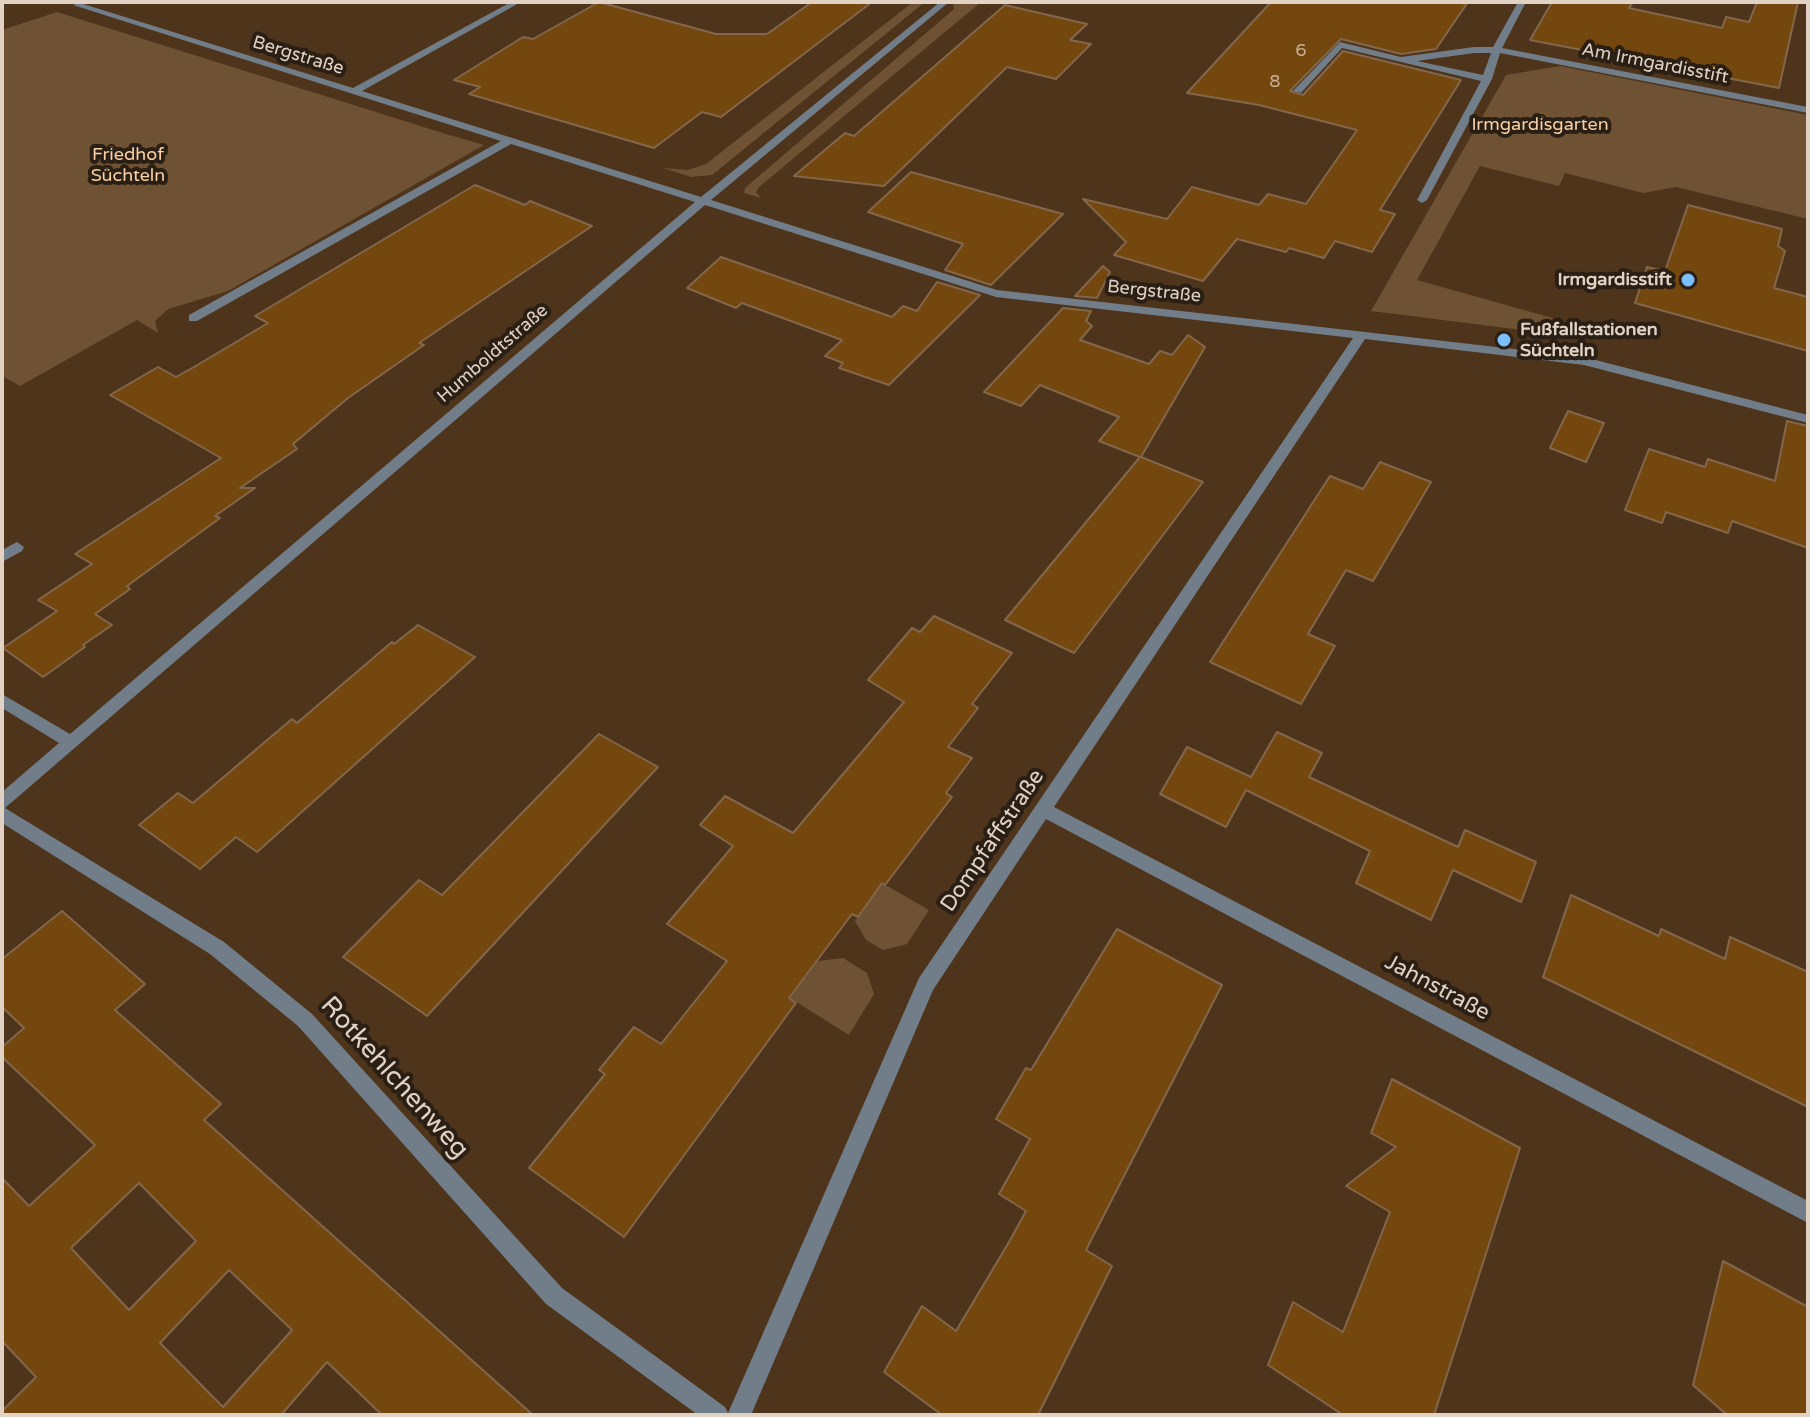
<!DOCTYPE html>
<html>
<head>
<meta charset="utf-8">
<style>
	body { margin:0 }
	#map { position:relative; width:1810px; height:1417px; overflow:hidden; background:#4d341b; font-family:"Varela Round",sans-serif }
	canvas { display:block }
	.frame { position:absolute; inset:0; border:4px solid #e2d2c4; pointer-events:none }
</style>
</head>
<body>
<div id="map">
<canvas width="1810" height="1417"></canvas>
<div class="frame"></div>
</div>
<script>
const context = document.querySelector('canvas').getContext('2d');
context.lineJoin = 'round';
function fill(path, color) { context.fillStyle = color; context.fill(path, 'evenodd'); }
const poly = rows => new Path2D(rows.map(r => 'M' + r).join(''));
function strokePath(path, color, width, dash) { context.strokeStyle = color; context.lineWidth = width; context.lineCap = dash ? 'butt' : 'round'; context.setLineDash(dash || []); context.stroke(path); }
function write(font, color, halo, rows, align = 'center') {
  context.font = font + ' "Varela Round",sans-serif'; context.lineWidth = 8; context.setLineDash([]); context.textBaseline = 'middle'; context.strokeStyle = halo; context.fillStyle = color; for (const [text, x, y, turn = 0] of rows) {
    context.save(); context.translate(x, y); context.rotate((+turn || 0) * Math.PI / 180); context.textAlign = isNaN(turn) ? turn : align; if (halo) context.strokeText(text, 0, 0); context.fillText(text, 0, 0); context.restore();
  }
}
fill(poly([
	[913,2,925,2,712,175,691,177,663,168,688,170,706,164],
	[953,2,981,2,759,187,756,192,761,198,744,193,745,188,954,9],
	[57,12,446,134,484,145,228,291,168,309,155,321,158,333,137,320,20,386,2,376,2,30],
	[1560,66,1808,115,1808,219,1676,187,1643,193,1565,173,1559,186,1480,166,1417,280,1581,326,1578,337,1371,311,1506,75],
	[882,883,929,910,907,944,883,950,866,940,855,921],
	[843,958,867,973,874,994,849,1035,790,998,818,961]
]), '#6f5233');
const building = poly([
	[599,2,716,34,767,34,812,2,872,2,721,117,702,112,654,148,469,94,480,87,454,80,523,37,533,39,599,2],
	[1271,2,1468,2,1436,49,1401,54,1341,39,1290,91,1303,95,1343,51,1461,80,1380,210,1395,214,1372,252,1335,241,1324,258,1289,248,1286,252,1237,239,1203,281,1114,255,1126,242,1083,199,1167,219,1192,187,1259,205,1268,194,1306,204,1357,130,1259,105,1187,93,1271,2],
	[1552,2,1633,2,1629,8,1722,28,1726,17,1749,22,1757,2,1798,2,1779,88,1530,40,1552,2],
	[1005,5,1087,24,1070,40,1091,44,1056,79,1007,67,884,186,794,176,845,133,854,136,1005,5],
	[911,172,1063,214,991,285,945,270,963,244,868,212,911,172],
	[475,185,525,205,530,201,592,226,419,343,424,345,348,398,293,444,297,449,240,488,255,488,215,516,220,518,127,586,130,589,95,614,112,625,83,645,85,647,43,677,3,648,57,611,38,600,92,564,75,554,221,458,110,395,158,367,176,377,194,367,268,323,255,316,475,185],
	[1688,205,1782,229,1778,246,1785,251,1774,288,1808,297,1808,351,1635,303,1647,267,1665,271,1688,205],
	[721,257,892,317,903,306,917,311,937,282,980,295,889,385,839,368,843,363,825,356,842,340,742,303,736,308,687,288,721,257],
	[1103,266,1110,272,1097,298,1075,296,1103,266],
	[1063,308,1091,311,1086,321,1092,326,1080,340,1149,364,1160,351,1172,355,1188,335,1205,347,1141,457,1203,482,1074,653,1005,620,1140,457,1099,441,1119,417,1040,385,1021,406,984,392,1063,308],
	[1568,411,1604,423,1586,462,1550,448,1568,411],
	[1787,421,1808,426,1808,548,1732,521,1728,533,1666,512,1662,523,1625,510,1649,449,1705,467,1708,459,1775,481,1787,421],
	[1380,462,1431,482,1373,581,1346,570,1308,634,1335,646,1301,704,1210,662,1330,476,1363,489,1380,462],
	[934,616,1012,653,972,704,978,708,948,747,972,758,946,793,952,797,885,885,882,883,858,917,852,914,789,998,796,1003,624,1237,529,1168,605,1074,599,1070,634,1027,661,1044,727,961,667,924,733,846,700,825,725,796,793,833,904,702,868,680,912,628,920,632,934,616],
	[418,625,475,657,257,852,236,837,200,869,139,825,178,793,193,803,292,719,297,723,392,642,394,644,418,625],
	[1277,732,1322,753,1309,777,1458,847,1465,830,1536,862,1521,902,1453,870,1431,920,1356,883,1370,851,1246,790,1226,827,1160,794,1187,747,1251,777,1277,732],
	[599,734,658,767,427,1016,343,957,419,880,442,895,599,734],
	[1571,895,1659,936,1661,929,1725,959,1730,937,1808,972,1808,1107,1543,977,1571,895],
	[62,911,145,984,115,1010,221,1104,204,1120,533,1415,382,1415,327,1362,281,1415,2,1415,2,1411,36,1377,2,1341,2,1178,29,1206,95,1145,2,1057,2,1047,24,1028,2,1007,2,959,62,911],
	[139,1183,196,1241,129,1310,71,1248,139,1183],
	[229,1270,292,1330,223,1407,160,1343,229,1270],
	[1117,929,1222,985,1086,1250,1112,1266,1038,1415,942,1415,884,1372,922,1306,956,1331,1009,1242,1026,1211,999,1194,1030,1139,996,1119,1026,1068,1031,1070,1117,929],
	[1392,1079,1520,1148,1434,1415,1343,1415,1268,1365,1293,1302,1343,1332,1390,1212,1346,1186,1396,1147,1371,1133,1392,1079],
	[1723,1261,1808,1307,1808,1415,1727,1415,1693,1385,1723,1261]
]);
fill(building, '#74470e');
strokePath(building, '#82674c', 2);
fill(poly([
	[511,2,521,2,362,91,701,197,940,2,949,2,711,200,997,290,1584,357,1808,415,1808,423,1584,365,1365,339,1054,807,1808,1201,1808,1223,1046,819,933,990,751,1415,698,1415,546,1304,298,1026,210,954,2,823,2,792,59,743,2,708,2,694,70,734,695,202,511,144,197,321,189,321,189,315,501,141,73,5,80,3,353,88,511,2],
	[705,205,996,297,1353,338,919,978,728,1413,725,1407,562,1288,312,1014,224,942,5,808,705,205],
	[1518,2,1526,2,1502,48,1808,107,1808,113,1500,53,1492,79,1427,200,1422,203,1417,200,1481,81,1342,48,1301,93,1293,91,1340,42,1401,57,1474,47,1493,47,1518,2],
	[1474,53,1491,53,1483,75,1417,61,1474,53],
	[17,542,24,547,22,551,2,562,2,550,17,542]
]), '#717d89');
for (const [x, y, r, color] of [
	[1688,280,8,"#7cbef9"],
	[1504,340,8,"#7cbef9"]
]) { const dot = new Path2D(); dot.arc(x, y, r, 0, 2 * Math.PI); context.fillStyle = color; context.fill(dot); strokePath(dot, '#2a1f14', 3); }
write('18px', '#c6af96', null, [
	["6",1301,51],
	["8",1275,82]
]);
write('18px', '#e2d2c4', '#2a1f14', [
	["Bergstraße",298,56,17],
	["Am Irmgardisstift",1655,64,11],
	["Bergstraße",1154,292,6],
	["Humboldtstraße",493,354,-41]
]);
write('18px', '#fad0a6', '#2a1f14', [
	["Irmgardisgarten",1540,125],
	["Friedhof",128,155],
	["Süchteln",128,176]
]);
write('bold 18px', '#e2d2c4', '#2a1f14', [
	["Irmgardisstift",1672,280],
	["Fußfallstationen",1520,330,"left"],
	["Süchteln",1520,351,"left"]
], 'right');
write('22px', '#e2d2c4', '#2a1f14', [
	["Dompfaffstraße",993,841,-56],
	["Jahnstraße",1437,988,28]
]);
write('26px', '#e2d2c4', '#2a1f14', [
	["Rotkehlchenweg",394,1078,48]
]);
</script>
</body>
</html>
